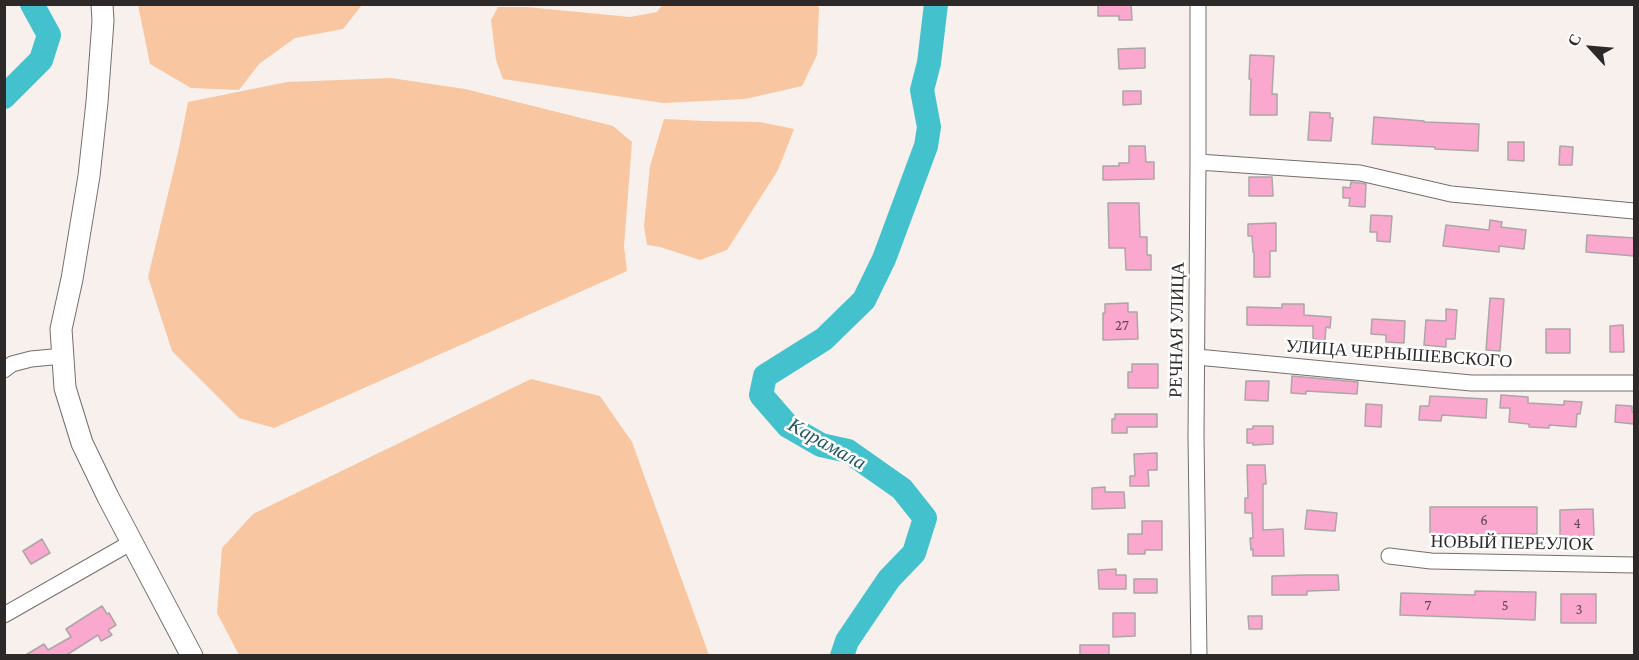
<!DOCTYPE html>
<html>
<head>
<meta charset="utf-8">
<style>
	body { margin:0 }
	#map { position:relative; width:1639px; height:660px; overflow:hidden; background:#f7f0ec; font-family:"Crimson Pro",serif }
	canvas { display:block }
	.frame { position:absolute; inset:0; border:6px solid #2c2928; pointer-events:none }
	.north { position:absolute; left:1561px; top:18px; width:60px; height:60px; -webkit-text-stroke:4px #fff; paint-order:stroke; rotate:296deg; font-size:16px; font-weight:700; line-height:24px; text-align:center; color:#2c2928 }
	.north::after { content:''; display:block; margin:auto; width:21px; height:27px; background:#2c2928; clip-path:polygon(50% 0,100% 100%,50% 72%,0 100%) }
</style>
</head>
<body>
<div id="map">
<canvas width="1639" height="660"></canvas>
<div class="frame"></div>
<div class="north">С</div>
</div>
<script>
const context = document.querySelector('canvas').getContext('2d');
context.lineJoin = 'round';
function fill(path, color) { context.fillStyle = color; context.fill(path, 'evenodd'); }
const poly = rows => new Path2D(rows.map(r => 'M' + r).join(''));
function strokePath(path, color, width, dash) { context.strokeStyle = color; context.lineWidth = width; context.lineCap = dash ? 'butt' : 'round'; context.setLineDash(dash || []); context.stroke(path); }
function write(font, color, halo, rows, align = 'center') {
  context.font = font + ' "Crimson Pro",serif'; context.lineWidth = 5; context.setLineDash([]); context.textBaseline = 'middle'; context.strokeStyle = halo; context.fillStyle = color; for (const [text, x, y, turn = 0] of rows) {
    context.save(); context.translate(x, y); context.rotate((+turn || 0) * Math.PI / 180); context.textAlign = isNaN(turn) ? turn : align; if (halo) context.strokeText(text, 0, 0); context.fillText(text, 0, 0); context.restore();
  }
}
fill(poly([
	[663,4,818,5,819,8,817,55,802,86,745,99,663,103,503,79,496,60,491,20,498,7,526,7,630,17,657,12],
	[138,5,138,4,362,5,343,29,295,38,259,64,239,90,191,88,150,64],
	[391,78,465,89,613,126,632,142,624,246,627,271,274,428,239,418,172,351,148,277,179,148,188,102,287,82],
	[664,119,705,121,760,122,794,129,778,170,727,250,700,260,660,247,647,245,644,226,650,166],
	[531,379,600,396,632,442,709,655,239,655,217,613,222,548,253,514]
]), '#f8c7a1');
strokePath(poly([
	[4,97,41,60,49,35,32,4],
	[842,656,847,641,889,579,914,553,925,518,902,489,848,451,821,445,788,426,761,395,765,376,824,339,864,300,884,259,926,146,929,127,922,90,929,63,936,4]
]), '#43c2ce', 24);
const building = poly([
	[1098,4,1131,4,1132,20,1119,20,1119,16,1098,16,1098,4],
	[1145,48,1145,68,1119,69,1118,49,1145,48],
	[1250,55,1274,56,1272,94,1277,94,1277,115,1250,115,1251,79,1249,79,1250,55],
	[1123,91,1141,91,1141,104,1123,105,1123,91],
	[1310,112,1330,113,1330,118,1333,118,1331,141,1308,140,1310,112],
	[1374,117,1424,121,1424,122,1479,124,1478,151,1435,149,1435,147,1372,144,1374,117],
	[1508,142,1524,142,1524,161,1508,160,1508,142],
	[1129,146,1145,146,1146,162,1154,162,1154,179,1103,180,1103,166,1119,166,1119,163,1129,163,1129,146],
	[1560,146,1573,147,1572,165,1559,165,1560,146],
	[1249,177,1272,177,1273,196,1249,196,1249,177],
	[1351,182,1366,184,1365,207,1349,206,1350,198,1343,198,1343,187,1350,188,1351,182],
	[1108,203,1139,203,1140,237,1147,237,1147,255,1151,255,1151,270,1126,270,1125,248,1109,248,1108,203],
	[1371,215,1392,216,1390,242,1377,241,1377,232,1370,232,1371,215],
	[1490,220,1502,222,1501,227,1526,230,1524,249,1499,246,1499,252,1443,246,1446,225,1489,230,1490,220],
	[1276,223,1276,251,1270,251,1270,277,1254,277,1254,252,1253,252,1252,236,1248,236,1248,224,1276,223],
	[1587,235,1635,238,1635,256,1586,252,1587,235],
	[1490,298,1504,299,1500,351,1486,350,1490,298],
	[1128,303,1128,312,1137,312,1138,339,1103,340,1103,313,1105,313,1105,304,1128,303],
	[1282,304,1304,304,1304,315,1331,317,1330,328,1326,327,1325,340,1313,339,1313,326,1247,325,1247,307,1282,308,1282,304],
	[1446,309,1457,310,1455,339,1446,339,1446,347,1424,345,1426,320,1446,321,1446,309],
	[1372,319,1405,321,1404,343,1386,342,1386,335,1371,334,1372,319],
	[1623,325,1624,352,1610,352,1610,326,1623,325],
	[1546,329,1570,329,1570,353,1546,353,1546,329],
	[1132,364,1158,364,1158,388,1128,388,1128,372,1132,372,1132,364],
	[1292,376,1358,382,1357,394,1306,391,1306,394,1291,393,1292,376],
	[1246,381,1269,381,1268,401,1245,400,1246,381],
	[1501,395,1528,397,1528,403,1564,405,1564,401,1582,402,1580,414,1577,414,1576,427,1549,425,1549,428,1529,427,1529,424,1509,422,1510,408,1500,408,1501,395],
	[1430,396,1487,399,1486,418,1442,415,1441,421,1419,420,1420,406,1429,406,1430,396],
	[1366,404,1382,405,1381,427,1365,426,1366,404],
	[1616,405,1632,406,1632,412,1634,412,1634,424,1615,422,1616,405],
	[1115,414,1157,414,1157,427,1127,427,1127,433,1112,433,1112,419,1115,419,1115,414],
	[1253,426,1273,426,1273,444,1253,445,1253,443,1247,443,1247,429,1253,429,1253,426],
	[1157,453,1157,470,1148,470,1149,486,1130,486,1130,476,1135,476,1134,454,1157,453],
	[1247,465,1265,465,1266,484,1263,484,1263,530,1283,529,1284,556,1253,556,1253,549,1251,550,1250,538,1253,538,1252,513,1245,513,1245,498,1248,498,1247,465],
	[1105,487,1105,492,1124,492,1125,508,1092,509,1092,488,1105,487],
	[1430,507,1537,507,1537,534,1430,534,1430,507],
	[1593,509,1594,536,1560,537,1560,510,1593,509],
	[1307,510,1337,513,1335,531,1305,529,1307,510],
	[1142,521,1162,521,1162,550,1145,550,1145,554,1128,554,1128,534,1142,534,1142,521],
	[42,539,50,553,31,564,23,551,42,539],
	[1116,569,1116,575,1126,575,1126,589,1099,589,1098,570,1116,569],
	[1305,575,1338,575,1339,590,1307,591,1307,595,1272,595,1272,576,1305,575],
	[1134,579,1157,579,1157,593,1134,593,1134,579],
	[1475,591,1536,592,1535,620,1400,615,1401,593,1475,595,1475,591],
	[1561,594,1596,594,1596,623,1561,623,1561,594],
	[102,606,107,614,109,613,116,625,108,630,112,635,101,641,98,635,65,656,24,656,44,644,48,650,71,637,66,629,102,606],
	[1113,613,1135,613,1135,636,1113,637,1113,613],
	[1248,616,1262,616,1262,629,1249,629,1248,616],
	[1080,645,1109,645,1109,656,1080,656,1080,645]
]);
fill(building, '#fba8cf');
strokePath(building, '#ada5a8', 1.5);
const street = poly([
	[1198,4,1198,162,1196,436,1199,656],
	[1198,162,1360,173,1451,194,1634,211],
	[1197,357,1471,383,1634,383],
	[4,370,12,364,31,359,63,356],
	[1389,556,1431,561,1634,565],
	[4,615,132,542]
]);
const secondary = poly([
	[102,4,103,21,97,102,89,176,72,279,61,329,65,388,82,443,108,497,192,656]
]);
strokePath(street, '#756f6b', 17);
strokePath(secondary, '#756f6b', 23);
strokePath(street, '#fff', 15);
strokePath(secondary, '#fff', 21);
write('15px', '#604952', null, [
	["27",1122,325],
	["6",1484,520],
	["4",1577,523],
	["7",1428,605],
	["5",1505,605],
	["3",1579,609]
]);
write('18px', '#2c2928', '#fff', [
	["РЕЧНАЯ УЛИЦА",1177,330,-89],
	["УЛИЦА ЧЕРНЫШЕВСКОГО",1399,354,4],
	["НОВЫЙ ПЕРЕУЛОК",1512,543,1]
]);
write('italic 20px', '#23585d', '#fff', [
	["Карамала",827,444,29]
]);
</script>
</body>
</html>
